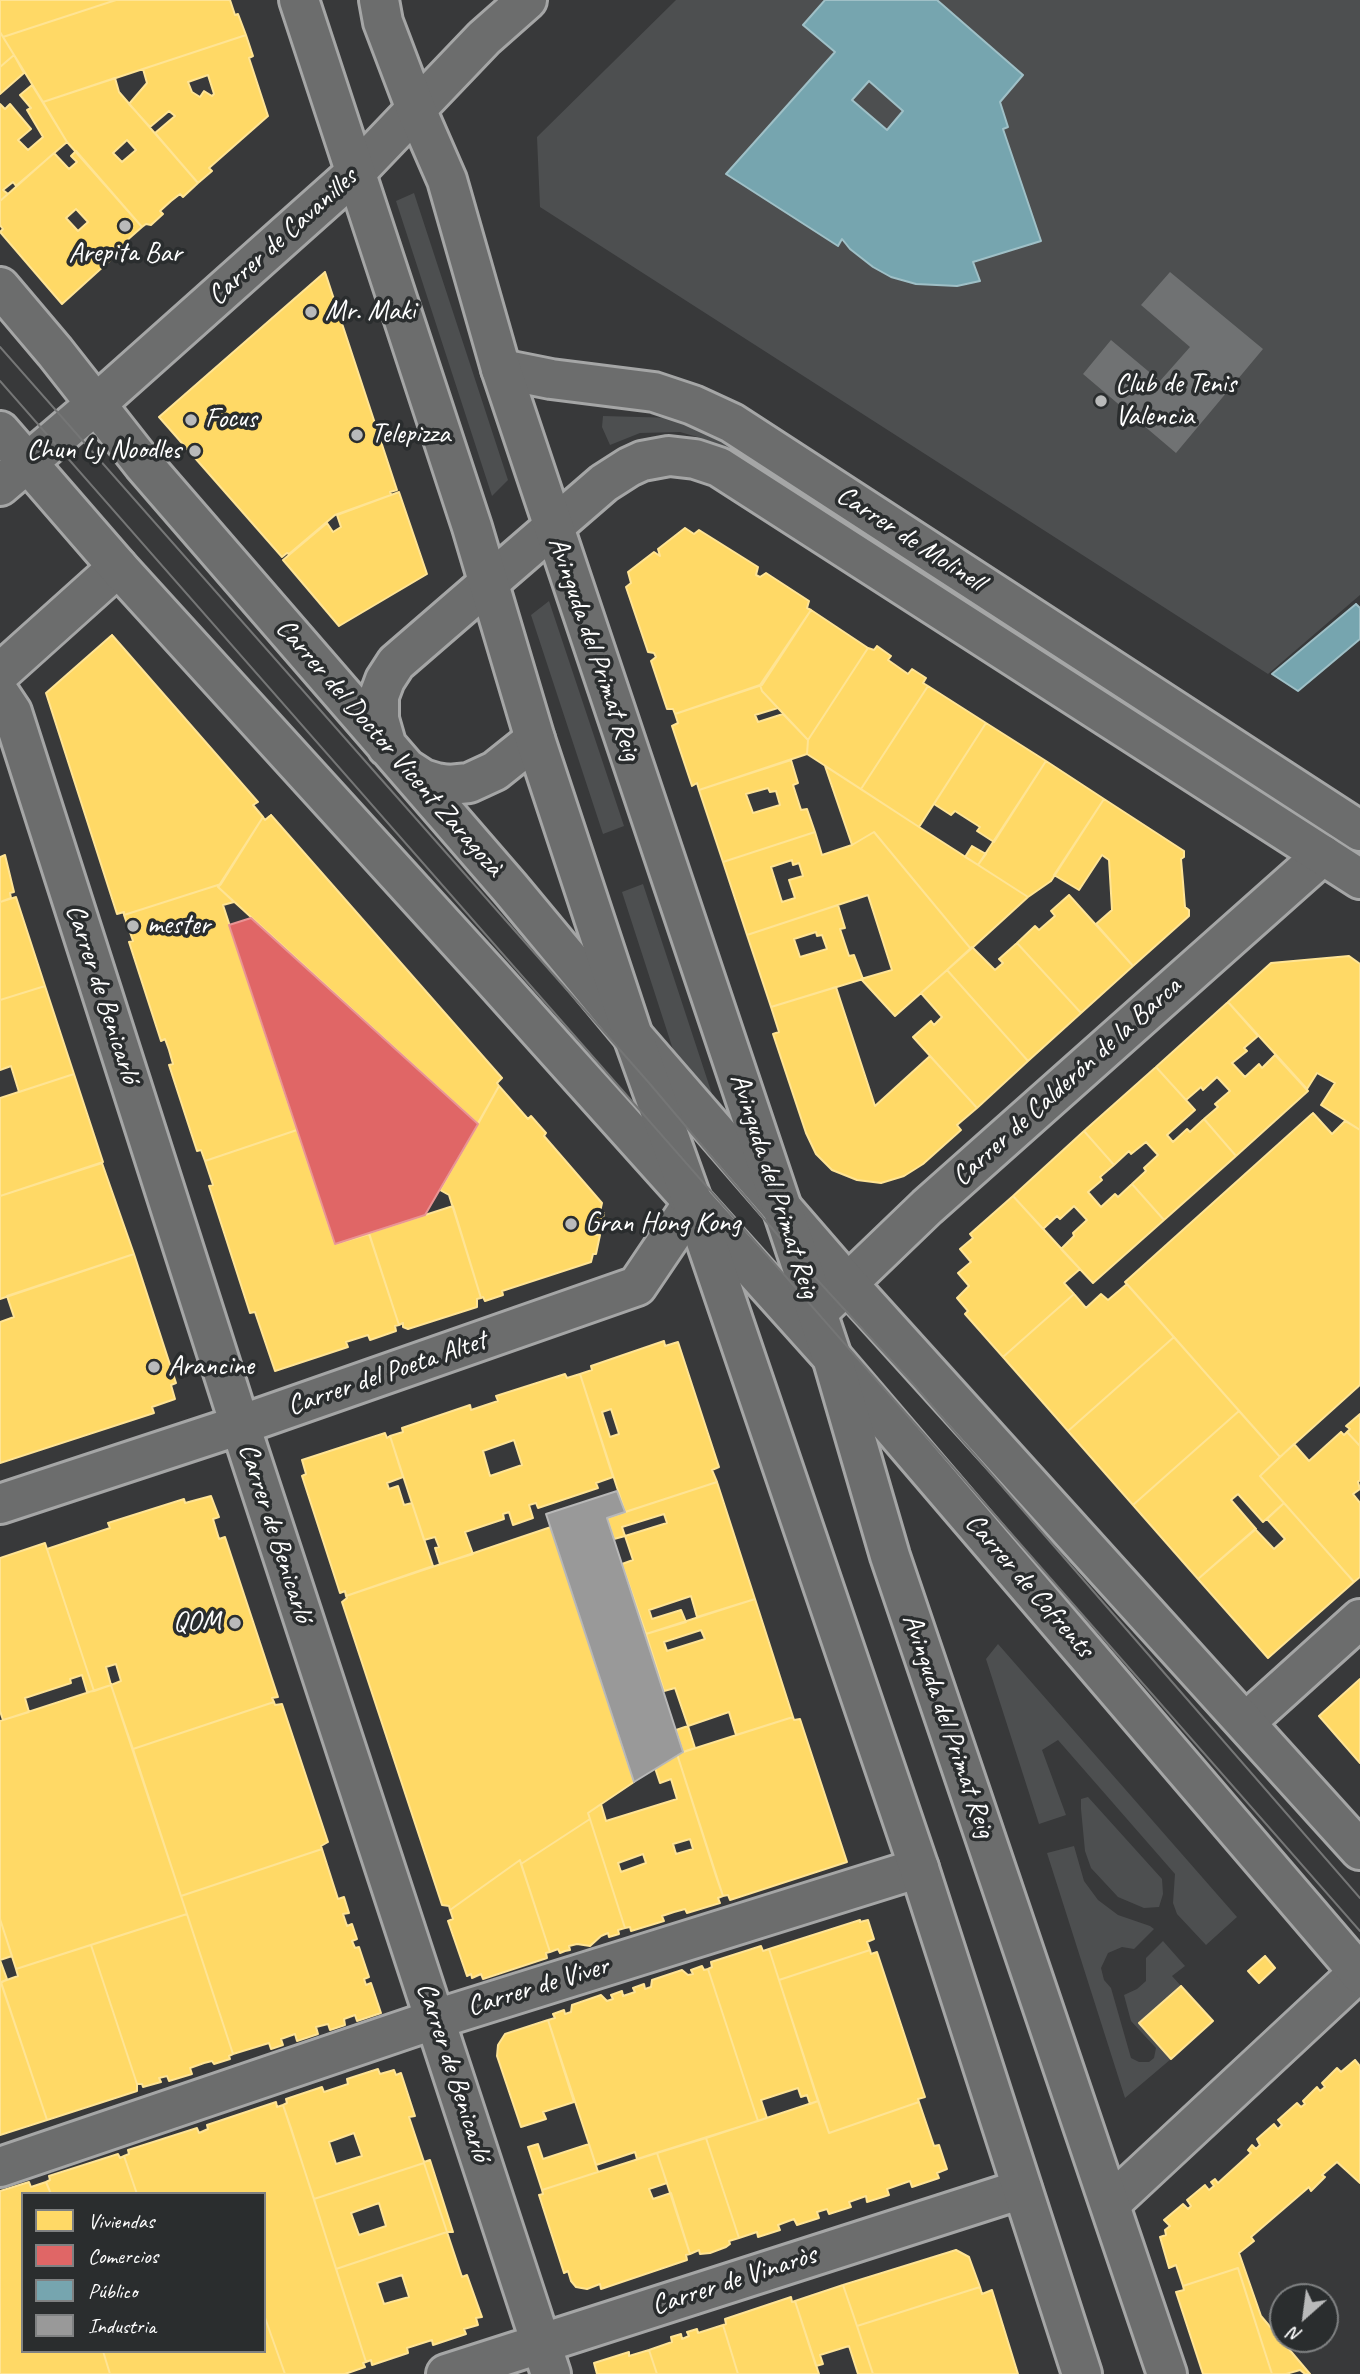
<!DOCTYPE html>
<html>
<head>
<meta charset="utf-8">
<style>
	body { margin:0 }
	#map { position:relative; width:1360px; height:2374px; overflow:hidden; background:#38393a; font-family:Caveat,sans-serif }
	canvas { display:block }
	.legend { position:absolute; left:21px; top:2192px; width:245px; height:161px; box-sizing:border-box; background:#2a2d2e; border:2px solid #7f8182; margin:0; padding:9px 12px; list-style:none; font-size:21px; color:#fff }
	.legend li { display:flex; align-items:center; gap:14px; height:35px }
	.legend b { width:35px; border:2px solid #7f8182 }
	.north { position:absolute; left:1269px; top:2283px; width:70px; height:70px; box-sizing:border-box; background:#2a2d2e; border:2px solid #7f8182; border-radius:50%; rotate:208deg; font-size:19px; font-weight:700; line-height:28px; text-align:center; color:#fff }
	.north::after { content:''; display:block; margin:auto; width:24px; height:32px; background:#b9baba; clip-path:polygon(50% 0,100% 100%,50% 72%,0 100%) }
</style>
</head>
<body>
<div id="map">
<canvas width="1360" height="2374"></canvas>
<ul class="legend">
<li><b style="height:19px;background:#ffd966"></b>Viviendas</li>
<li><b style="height:19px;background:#e06666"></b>Comercios</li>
<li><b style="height:19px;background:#76a5af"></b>Público</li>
<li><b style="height:19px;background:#999"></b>Industria</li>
</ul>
<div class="north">N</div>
</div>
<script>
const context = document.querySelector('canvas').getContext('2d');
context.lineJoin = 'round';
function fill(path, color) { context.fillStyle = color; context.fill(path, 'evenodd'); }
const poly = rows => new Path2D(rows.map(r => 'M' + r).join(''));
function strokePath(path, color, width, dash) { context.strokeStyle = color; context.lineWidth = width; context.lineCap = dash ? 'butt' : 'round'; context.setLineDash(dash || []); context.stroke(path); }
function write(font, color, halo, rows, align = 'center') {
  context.font = font + ' Caveat,sans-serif'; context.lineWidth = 7; context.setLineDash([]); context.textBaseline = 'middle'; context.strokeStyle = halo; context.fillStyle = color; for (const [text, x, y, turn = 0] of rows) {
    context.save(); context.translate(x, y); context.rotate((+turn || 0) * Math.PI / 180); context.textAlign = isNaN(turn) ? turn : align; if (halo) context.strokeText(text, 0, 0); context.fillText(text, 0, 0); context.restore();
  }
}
fill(poly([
	[676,0,1360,0,1360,595,1268,674,540,207,537,137],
	[414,193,508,480,492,496,396,201],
	[603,416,676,418,735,437,727,450,701,438,680,432,640,433,610,445,602,427],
	[786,473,1230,769,780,483],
	[549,601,624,826,603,834,531,615],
	[643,884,712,1094,679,1068,622,892],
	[998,1644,1237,1917,1206,1945,1177,1914,1173,1903,1175,1874,1058,1740,1042,1750,1066,1815,1039,1824,986,1659],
	[1088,1797,1162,1879,1163,1894,1159,1907,1144,1908,1118,1897,1091,1868,1085,1851,1081,1809,1081,1799],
	[1074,1846,1084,1881,1098,1900,1118,1915,1150,1926,1154,1929,1134,1949,1122,1947,1108,1953,1101,1968,1104,1980,1111,1988,1131,2058,1139,2062,1149,2062,1154,2058,1156,2048,1131,2021,1124,1995,1137,1989,1146,1981,1146,1958,1163,1941,1185,1966,1172,1976,1181,1986,1139,2023,1171,2059,1125,2098,1047,1853]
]), '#4d4f50');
fill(poly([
	[1170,272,1263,349,1176,453,1083,374,1111,340,1160,381,1190,347,1141,305]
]), '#707273');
const homes = poly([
	[0,0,116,0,3,37,0,32,0,0],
	[116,0,230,0,235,15,238,14,246,35,43,102,3,37,116,0],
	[0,32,14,55,0,67,0,32],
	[246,35,253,56,249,58,268,116,209,168,212,171,198,183,155,133,175,116,169,111,150,127,129,104,147,83,143,69,246,35],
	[208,75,214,94,212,96,204,91,200,97,192,92,188,82,208,75],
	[14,55,24,73,0,94,0,67,14,55],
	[115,78,119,92,198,183,183,197,180,194,171,201,160,211,163,214,151,225,146,224,142,227,67,142,43,102,115,78],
	[127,140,136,150,122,162,113,153,127,140],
	[32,85,67,142,16,186,13,182,3,190,8,194,0,201,0,104,5,109,10,104,31,129,18,140,28,150,43,137,27,110,31,108,20,95,32,85],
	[76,151,142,227,125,242,127,245,62,304,0,232,3,229,0,225,0,201,54,153,69,169,77,162,71,156,76,151],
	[76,209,88,222,78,231,66,218,76,209],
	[325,272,397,490,390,492,391,495,335,515,289,554,287,553,282,557,159,417,325,272],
	[399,492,427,574,339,626,283,560,327,523,333,532,341,527,337,515,399,492],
	[685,528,694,534,699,530,758,567,756,575,760,577,766,573,809,601,807,608,811,610,762,685,675,714,673,709,667,709,651,661,656,657,654,653,648,652,626,587,631,583,628,572,654,552,660,556,658,549,685,528],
	[811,610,868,648,808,740,762,691,760,685,811,610],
	[112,635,258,802,253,805,263,817,221,884,124,915,124,912,117,914,46,693,112,635],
	[877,646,891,656,888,660,908,674,912,669,926,678,923,683,928,686,861,789,807,754,808,740,868,648,874,650,877,646],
	[760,685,762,691,778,708,755,715,758,722,783,714,808,740,807,754,699,790,697,783,692,786,672,726,678,723,675,714,760,685],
	[928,686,986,723,919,827,861,789,928,686],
	[986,723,1046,761,994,842,977,831,980,827,955,811,951,815,934,804,986,723],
	[791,760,798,783,793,785,801,810,807,809,815,832,723,862,699,790,791,760],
	[768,788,770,792,776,791,780,805,753,813,746,794,768,788],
	[1046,761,1104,799,1051,881,1028,897,978,865,1046,761],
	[825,766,919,827,1028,897,971,949,874,832,852,845,825,766],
	[1104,799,1184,851,1184,857,1181,859,1183,882,1185,907,1189,910,1189,916,1133,966,1096,924,1112,910,1109,860,1102,855,1079,890,1054,875,1104,799],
	[271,815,502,1078,497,1083,499,1086,478,1124,218,887,263,817,265,820,271,815],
	[815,832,822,855,852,845,874,832,971,949,895,1016,861,979,892,970,868,895,747,935,723,862,815,832],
	[792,860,793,865,799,863,803,876,789,880,795,898,782,902,771,867,792,860],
	[972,846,986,854,978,865,965,857,972,846],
	[5,855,14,892,10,893,11,898,0,902,0,857,5,855],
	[221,884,218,887,234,902,223,905,297,1130,205,1161,201,1150,197,1151,169,1065,173,1064,169,1050,165,1039,161,1041,129,942,133,941,124,915,221,884],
	[1069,895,1133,966,1081,1013,1017,943,1035,926,1039,930,1055,916,1051,911,1069,895],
	[16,897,45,986,0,1000,0,902,16,897],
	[838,905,845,928,840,929,849,956,854,955,863,979,771,1007,747,935,838,905],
	[816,932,817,936,822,935,827,949,800,957,794,939,816,932],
	[1017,943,1081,1013,1028,1061,947,970,972,947,995,970,1003,963,999,959,1017,943],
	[1349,956,1360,964,1360,1130,1321,1105,1335,1083,1317,1073,1307,1089,1228,1002,1271,963,1349,956],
	[947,970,1028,1061,977,1108,913,1037,931,1021,934,1025,942,1017,921,993,947,970],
	[45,986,74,1074,19,1092,11,1066,0,1070,0,1000,45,986],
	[836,987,875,1106,930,1056,977,1108,957,1125,961,1130,923,1164,904,1176,881,1183,857,1180,832,1170,816,1154,806,1133,773,1034,779,1032,771,1007,836,987],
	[1228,1002,1258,1036,1244,1048,1247,1051,1232,1063,1245,1077,1259,1064,1262,1068,1275,1055,1308,1091,1236,1156,1204,1119,1218,1107,1215,1104,1230,1091,1217,1077,1203,1090,1201,1087,1186,1100,1156,1067,1228,1002],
	[1156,1067,1195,1110,1167,1135,1173,1142,1187,1129,1190,1132,1204,1119,1236,1156,1164,1220,1132,1184,1146,1171,1144,1168,1158,1155,1146,1142,1131,1154,1129,1151,1114,1165,1084,1131,1156,1067],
	[74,1074,103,1162,0,1196,0,1098,74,1074],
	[499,1086,528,1119,531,1116,546,1133,544,1136,602,1203,600,1212,604,1213,601,1230,597,1230,596,1235,600,1235,596,1254,593,1254,591,1262,502,1291,503,1295,485,1301,483,1297,481,1298,449,1195,440,1190,499,1086],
	[1313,1113,1332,1134,1345,1121,1360,1130,1360,1385,1280,1457,1125,1282,1313,1113],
	[297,1130,335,1244,369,1234,399,1325,395,1326,396,1331,370,1340,368,1335,346,1342,348,1347,275,1371,255,1312,250,1313,209,1186,213,1185,205,1161,297,1130],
	[1084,1131,1114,1165,1100,1177,1102,1180,1088,1192,1101,1207,1115,1194,1118,1197,1132,1184,1164,1220,1093,1283,1061,1249,1074,1236,1073,1233,1087,1220,1074,1206,1060,1219,1057,1216,1043,1229,1013,1196,1084,1131],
	[102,1163,134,1254,0,1299,0,1196,102,1163],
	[1013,1196,1080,1269,1064,1283,1074,1294,1003,1357,965,1314,968,1311,957,1298,969,1286,958,1273,971,1262,960,1249,973,1238,970,1234,1013,1196],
	[453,1206,481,1298,477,1299,477,1307,408,1329,403,1327,403,1323,399,1325,369,1233,453,1206],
	[134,1254,176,1383,171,1385,175,1399,152,1407,154,1413,0,1463,0,1322,14,1317,7,1296,134,1254],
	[1127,1284,1174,1337,1068,1431,1003,1357,1074,1294,1086,1308,1101,1294,1108,1300,1127,1284],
	[1174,1337,1239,1411,1133,1505,1068,1431,1174,1337],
	[664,1341,665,1346,678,1342,719,1467,712,1470,717,1482,625,1512,580,1374,592,1370,591,1366,664,1341],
	[611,1409,619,1434,610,1437,602,1412,611,1409],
	[565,1374,567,1378,580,1374,613,1477,596,1483,598,1488,538,1508,536,1503,529,1505,533,1518,513,1525,509,1512,503,1514,504,1519,465,1532,473,1554,440,1564,435,1548,439,1547,435,1537,424,1540,390,1436,403,1432,402,1428,470,1405,471,1410,498,1401,496,1396,565,1374],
	[514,1440,522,1465,490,1476,483,1451,514,1440],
	[1239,1411,1280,1457,1260,1476,1284,1503,1263,1522,1238,1494,1231,1500,1256,1529,1198,1579,1133,1505,1239,1411],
	[1360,1414,1360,1446,1347,1432,1350,1429,1346,1426,1360,1414],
	[1341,1432,1344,1435,1347,1432,1360,1446,1360,1480,1358,1482,1360,1489,1353,1494,1360,1503,1360,1577,1354,1582,1260,1476,1294,1444,1309,1461,1341,1432],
	[385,1433,387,1438,390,1436,403,1477,387,1483,389,1489,398,1486,404,1505,412,1503,433,1566,346,1596,345,1591,340,1593,302,1476,306,1474,302,1460,385,1433],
	[717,1482,755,1599,697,1617,691,1596,649,1610,652,1619,681,1610,686,1622,646,1634,622,1564,633,1560,625,1536,614,1539,607,1518,717,1482],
	[664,1514,667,1523,625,1536,622,1527,664,1514],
	[211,1496,219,1517,213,1519,219,1539,225,1537,278,1697,272,1698,274,1702,133,1749,111,1685,94,1691,47,1549,110,1528,108,1523,184,1499,185,1503,211,1496],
	[116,1664,121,1681,111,1685,106,1667,116,1664],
	[1284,1503,1354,1582,1268,1658,1198,1579,1255,1529,1274,1549,1285,1539,1267,1519,1284,1503],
	[551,1527,634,1782,588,1813,590,1819,521,1864,520,1860,450,1910,449,1906,442,1905,342,1602,347,1598,346,1596,551,1527],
	[45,1543,94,1691,87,1692,82,1675,70,1679,71,1683,25,1698,29,1712,3,1720,0,1711,0,1558,45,1543],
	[755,1599,793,1717,736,1735,729,1712,688,1726,675,1688,664,1691,646,1634,755,1599],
	[701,1630,705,1639,667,1651,664,1642,701,1630],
	[1360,1679,1360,1763,1319,1716,1360,1679],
	[111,1685,187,1914,16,1969,0,1919,0,1721,111,1685],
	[274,1702,275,1705,282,1704,328,1842,321,1846,322,1849,181,1896,133,1749,274,1702],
	[793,1717,794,1720,800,1719,847,1862,730,1900,728,1895,723,1896,716,1876,677,1754,793,1717],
	[688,1726,695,1748,683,1752,676,1730,688,1726],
	[677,1754,723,1896,718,1898,720,1903,687,1913,685,1909,674,1912,662,1916,664,1921,631,1931,630,1927,625,1928,588,1813,601,1804,606,1821,677,1799,671,1779,660,1783,655,1768,677,1754],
	[690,1839,693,1849,676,1854,673,1844,690,1839],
	[643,1854,646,1863,621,1872,618,1863,643,1854],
	[590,1819,625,1928,618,1930,619,1934,609,1937,608,1933,601,1936,590,1946,577,1944,569,1946,570,1950,565,1951,560,1953,558,1949,550,1952,521,1864,590,1819],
	[322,1849,338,1899,344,1897,349,1913,343,1914,347,1926,352,1924,357,1939,352,1941,355,1948,359,1947,369,1977,364,1979,366,1985,371,1983,381,2013,357,2021,355,2015,344,2019,345,2025,330,2030,328,2024,316,2027,318,2034,297,2041,295,2034,281,2039,283,2045,271,2049,269,2043,233,2054,181,1896,322,1849],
	[520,1860,550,1952,546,1953,547,1958,483,1979,481,1974,472,1978,471,1974,467,1976,448,1921,453,1919,450,1910,520,1860],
	[187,1914,233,2054,229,2056,230,2059,214,2064,212,2061,204,2063,190,2068,192,2074,169,2081,167,2076,159,2078,161,2082,143,2087,142,2084,137,2084,91,1945,187,1914],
	[0,1919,12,1956,0,1960,0,1919],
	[860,1920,860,1922,868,1920,874,1939,867,1942,870,1950,779,1980,769,1949,860,1920],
	[91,1945,137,2084,137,2091,47,2120,1,1982,18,1976,16,1969,91,1945],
	[761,1946,763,1951,769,1949,818,2101,810,2104,807,2095,801,2097,798,2088,761,2100,767,2118,758,2121,708,1969,712,1967,711,1962,761,1946],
	[870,1950,871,1954,877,1952,925,2097,918,2099,919,2102,829,2133,779,1980,870,1950],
	[1265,1956,1275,1968,1259,1983,1248,1971,1265,1956],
	[0,1960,7,1979,1,1983,47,2120,0,2135,0,1960],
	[702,1966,704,1970,708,1969,758,2121,637,2159,635,2152,596,2165,548,2020,555,2018,553,2014,564,2010,565,2014,571,2012,572,2005,601,1995,607,2001,613,1999,611,1995,622,1991,623,1996,635,1992,633,1988,644,1984,645,1989,651,1987,652,1980,682,1970,688,1975,693,1974,691,1970,702,1966],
	[1181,1986,1213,2021,1171,2059,1139,2023,1181,1986],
	[548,2020,574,2102,543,2112,546,2119,521,2127,497,2056,498,2045,505,2034,548,2020],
	[1355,2060,1360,2066,1360,2183,1337,2162,1322,2175,1325,2177,1311,2191,1309,2187,1251,2237,1254,2241,1239,2253,1261,2316,1310,2374,1305,2374,1300,2370,1286,2374,1272,2374,1238,2268,1183,2286,1176,2265,1169,2268,1160,2237,1166,2235,1165,2230,1170,2226,1164,2220,1183,2204,1188,2209,1191,2206,1187,2200,1205,2185,1209,2190,1214,2186,1211,2182,1215,2179,1218,2183,1251,2153,1248,2150,1252,2145,1256,2149,1260,2145,1257,2139,1274,2124,1278,2129,1282,2125,1278,2120,1297,2103,1301,2107,1305,2104,1303,2101,1317,2087,1320,2091,1325,2087,1322,2083,1337,2068,1341,2072,1355,2060],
	[378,2069,380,2074,394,2070,396,2075,401,2073,415,2116,409,2117,424,2162,430,2160,453,2232,447,2232,424,2163,314,2199,283,2105,287,2103,286,2099,322,2087,324,2092,348,2084,347,2079,378,2069],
	[354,2133,362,2156,336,2164,329,2142,354,2133],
	[818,2101,829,2133,919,2102,934,2146,939,2145,947,2169,937,2173,939,2178,912,2187,910,2181,887,2189,889,2195,867,2202,866,2196,849,2202,851,2207,829,2214,827,2209,817,2212,819,2218,797,2225,794,2219,778,2225,780,2230,758,2237,757,2232,739,2238,706,2138,818,2101],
	[276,2102,277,2107,283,2105,291,2128,366,2362,363,2363,365,2367,345,2374,285,2374,264,2315,264,2194,137,2194,124,2156,129,2154,128,2150,197,2128,199,2133,208,2129,207,2125,276,2102],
	[706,2138,739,2238,729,2241,730,2244,726,2247,710,2253,700,2254,699,2250,690,2254,657,2153,706,2138],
	[538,2144,543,2159,589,2144,598,2172,542,2190,528,2147,538,2144],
	[657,2153,667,2183,649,2189,653,2199,671,2193,690,2254,686,2255,687,2260,601,2289,600,2284,587,2289,576,2287,571,2281,568,2271,564,2273,539,2195,543,2194,542,2190,657,2153],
	[118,2154,120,2158,124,2156,137,2194,51,2194,46,2182,50,2180,49,2176,118,2154],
	[424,2163,447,2232,336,2269,314,2199,424,2163],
	[379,2203,386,2226,359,2235,351,2213,379,2203],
	[29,2182,31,2187,46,2182,51,2194,23,2194,23,2351,103,2351,110,2374,0,2374,0,2191,29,2182],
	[447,2232,462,2277,467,2275,482,2317,476,2318,478,2325,464,2329,466,2334,433,2345,432,2340,407,2348,408,2353,372,2365,371,2360,366,2362,336,2269,447,2232],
	[402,2275,409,2297,384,2304,377,2283,402,2275],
	[956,2250,969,2257,980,2287,857,2326,843,2285,956,2250],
	[1238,2268,1242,2281,1272,2374,1203,2374,1176,2292,1184,2290,1183,2286,1238,2268],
	[843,2285,853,2314,873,2374,858,2374,849,2346,820,2355,823,2364,816,2366,813,2357,795,2301,843,2285],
	[980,2287,982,2294,992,2290,1018,2374,873,2374,857,2326,980,2287],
	[791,2297,792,2302,795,2301,819,2374,738,2374,723,2325,726,2324,725,2319,791,2297],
	[264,2315,285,2374,110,2374,103,2351,264,2351,264,2315],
	[723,2325,738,2374,657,2374,649,2350,672,2342,671,2337,681,2334,682,2339,689,2336,687,2332,697,2329,698,2333,723,2325],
	[649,2350,657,2374,597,2374,594,2363,629,2352,629,2356,649,2350]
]);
fill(homes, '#ffd966');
strokePath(homes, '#ffe494', 2);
const shops = poly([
	[251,918,478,1124,425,1215,335,1244,229,925,251,918]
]);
fill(shops, '#e06666');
strokePath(shops, '#e99494', 2);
const public = poly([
	[825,0,937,0,1023,75,1000,102,1008,127,1003,129,1041,241,973,262,980,281,957,286,916,284,891,277,873,267,850,249,842,239,838,246,726,174,835,52,803,25,825,0],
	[869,81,903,111,887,130,852,100,869,81],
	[1356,604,1360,608,1360,639,1298,691,1272,674,1356,604]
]);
fill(public, '#76a5af');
strokePath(public, '#9fc0c7', 2);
const industry = poly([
	[617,1491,625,1512,607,1518,683,1752,634,1782,546,1514,617,1491]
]);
fill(industry, '#999');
strokePath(industry, '#b8b8b8', 2);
const street = poly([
	[0,673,118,567],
	[0,694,12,712,240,1425,551,2374],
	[823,1307,927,1207,1323,855],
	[0,1504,240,1425,637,1286,693,1203],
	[1246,1722,1360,1619],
	[0,2167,436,2019,919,1868],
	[1111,2203,1360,1971],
	[446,2374,1022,2189]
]);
const secondary = poly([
	[0,287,55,352,143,464,510,888,633,1036,847,1283,1360,1850],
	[501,369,551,379,654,392,693,405,732,423,1360,831],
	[0,431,118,567,492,978,832,1357,1360,1974],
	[0,486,96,404,354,174,484,38,527,0],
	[387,747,379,719,379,696,385,680,396,663,604,483,629,467,642,461,669,456,695,459,719,467,1360,879],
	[406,768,423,779,436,783,449,785,469,783,495,771,535,739]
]);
const primary = poly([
	[299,0,472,527,535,739,633,1036,693,1203,919,1868,1082,2374],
	[379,0,383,22,416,109,447,180,501,369,832,1357,890,1556,1167,2374]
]);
strokePath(street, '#a5a6a6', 44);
strokePath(secondary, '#a5a6a6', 44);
strokePath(primary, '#a5a6a6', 44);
strokePath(street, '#6c6d6d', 38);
strokePath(secondary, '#6c6d6d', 38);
strokePath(primary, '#6c6d6d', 38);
strokePath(poly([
	[0,347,650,1084,798,1259,914,1385,1360,1898],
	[0,381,1360,1931]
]), '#757676', 2);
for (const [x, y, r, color] of [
	[125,226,7,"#b9baba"],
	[311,312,7,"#b9baba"],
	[1101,401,7,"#b9baba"],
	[191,420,7,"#b9baba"],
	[357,435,7,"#b9baba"],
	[195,451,7,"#b9baba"],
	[133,926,7,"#b9baba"],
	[571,1224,7,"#b9baba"],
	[154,1367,7,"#b9baba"],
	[235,1623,7,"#b9baba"]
]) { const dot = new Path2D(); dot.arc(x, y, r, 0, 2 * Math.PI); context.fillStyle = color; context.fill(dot); strokePath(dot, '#2a2d2e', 2.5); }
write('28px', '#fff', '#2a2d2e', [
	["Carrer de Cavanilles",283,237,-42],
	["Carrer de Molinell",910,539,33],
	["Avinguda del Primat Reig",594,649,71],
	["Carrer del Doctor Vicent Zaragozà",389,748,49],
	["Carrer de Benicarló",102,994,72],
	["Carrer de Calderón de la Barca",1067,1082,-42],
	["Avinguda del Primat Reig",774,1186,72],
	["Carrer del Poeta Altet",387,1374,-19],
	["Carrer de Benicarló",275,1533,72],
	["Carrer de Cofrents",1029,1586,49],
	["Avinguda del Primat Reig",948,1726,71],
	["Carrer de Viver",538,1987,-17],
	["Carrer de Benicarló",453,2072,72],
	["Carrer de Vinaròs",734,2281,-18]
]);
write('28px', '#fff', '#2a2d2e', [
	["Arepita Bar",125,254,"center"],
	["Mr. Maki",325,312],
	["Club de Tenis",1115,385],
	["Valencia",1115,417],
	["Focus",205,420],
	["Telepizza",371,435],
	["Chun Ly Noodles",181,451,"right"],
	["mester",147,926],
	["Gran Hong Kong",585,1224],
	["Arancine",168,1367],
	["QOM",221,1623,"right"]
], 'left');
</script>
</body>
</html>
